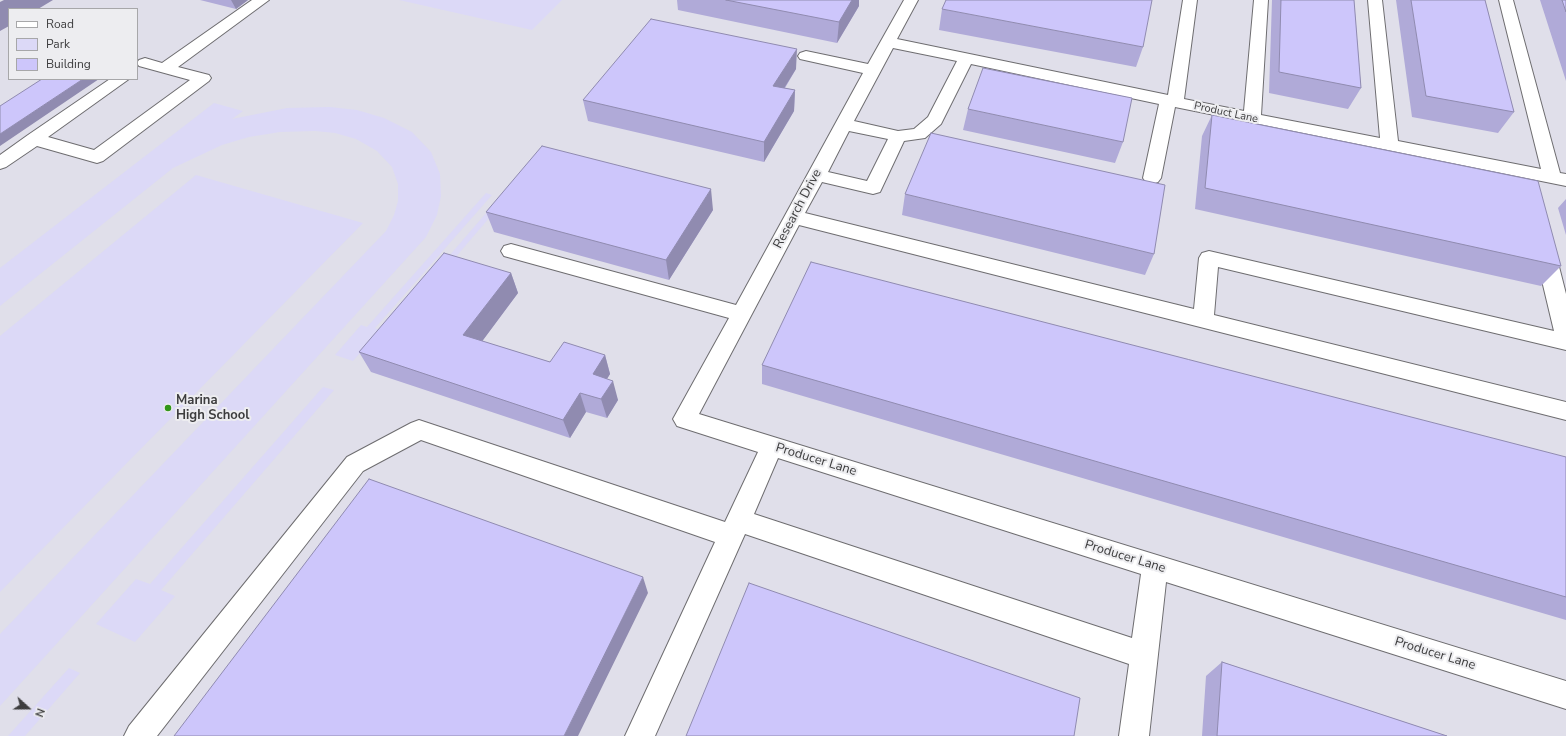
<!DOCTYPE html>
<html>
<head>
<meta charset="utf-8">
<style>
	body { margin:0 }
	#map { position:relative; width:1566px; height:736px; overflow:hidden; background:#ededf0; font-family:"Nunito Sans",sans-serif }
	canvas { display:block }
	.legend { position:absolute; left:8px; top:8px; width:130px; height:72px; box-sizing:border-box; background:#ededf0; border:1px solid #a7a7a9; margin:0; padding:5px 7px; list-style:none; font-size:12px; color:#3d3d3e }
	.legend li { display:flex; align-items:center; gap:8px; height:20px }
	.legend b { width:20px; border:1px solid #a7a7a9 }
	.north { position:absolute; left:8px; top:688px; width:40px; height:40px; -webkit-text-stroke:3px #ededf0; paint-order:stroke; rotate:111deg; font-size:11px; font-weight:700; line-height:16px; text-align:center; color:#3d3d3e }
	.north::after { content:''; display:block; margin:auto; width:14px; height:18px; background:#3d3d3e; clip-path:polygon(50% 0,100% 100%,50% 72%,0 100%) }
</style>
</head>
<body>
<div id="map">
<canvas width="1566" height="736"></canvas>
<ul class="legend">
<li><b style="height:5px;background:#fff"></b>Road</li>
<li><b style="height:11px;background:#dcd9f7"></b>Park</li>
<li><b style="height:11px;background:#cdc6fb"></b>Building</li>
</ul>
<div class="north">N</div>
</div>
<script>
const context = document.querySelector('canvas').getContext('2d');
context.lineJoin = 'round';
function fill(path, color) { context.fillStyle = color; context.fill(path, 'evenodd'); }
const poly = rows => new Path2D(rows.map(r => 'M' + r).join(''));
function strokePath(path, color, width, dash) { context.strokeStyle = color; context.lineWidth = width; context.lineCap = dash ? 'butt' : 'round'; context.setLineDash(dash || []); context.stroke(path); }
function write(font, color, halo, rows, align = 'center') {
  context.font = font + ' "Nunito Sans",sans-serif'; context.lineWidth = 4; context.setLineDash([]); context.textBaseline = 'middle'; context.strokeStyle = halo; context.fillStyle = color; for (const [text, x, y, turn = 0] of rows) {
    context.save(); context.translate(x, y); context.rotate((+turn || 0) * Math.PI / 180); context.textAlign = isNaN(turn) ? turn : align; if (halo) context.strokeText(text, 0, 0); context.fillText(text, 0, 0); context.restore();
  }
}
fill(poly([
	[0,0,1566,0,1566,736,0,736],
	[9,9,137,9,137,79,9,79]
]), '#e0dfea');
fill(poly([
	[399,0,562,0,532,30],
	[214,103,243,111,232,119,287,108,330,107,357,110,384,118,412,132,431,152,440,174,441,196,437,215,426,237,0,706,0,634,386,231,394,215,398,201,398,184,392,167,377,151,356,139,335,133,315,131,280,132,249,137,222,145,173,168,0,306,0,268],
	[526,167,532,168,424,294,404,324,387,319,411,291,417,293],
	[196,175,363,223,0,592,0,336],
	[486,193,492,195,375,328,380,330,353,361,335,355,361,325,367,327],
	[323,387,334,390,161,590,175,596,135,642,96,624,136,579,150,584],
	[69,668,80,673,25,736,8,736]
]), '#dcd9f7');
const minor = poly([
	[252,0,269,0,178,67,209,75,211,78,209,81,103,161,97,163,37,146,6,167,0,169,0,155,28,135,110,79,129,79,48,137,94,150,190,80,139,66,137,63,139,60,145,58,162,63,252,0],
	[904,0,918,0,897,39,1168,95,1183,0,1197,0,1184,99,1244,111,1254,0,1268,0,1261,115,1380,138,1368,0,1382,0,1398,141,1541,169,1499,0,1513,0,1560,173,1566,174,1566,186,1175,107,1161,178,1158,182,1152,184,1146,182,1143,178,1159,104,971,64,941,124,925,138,904,141,880,192,873,194,822,182,805,213,1194,309,1199,258,1202,253,1209,251,1554,331,1534,247,1537,242,1544,240,1551,242,1554,247,1566,294,1566,350,1218,267,1214,315,1566,402,1566,420,799,225,699,414,1566,681,1566,709,1166,582,1149,736,1119,736,1129,664,745,534,655,736,625,736,715,542,421,440,363,471,157,736,124,736,129,726,347,457,411,423,419,420,725,522,758,452,677,426,673,419,729,318,504,256,501,251,504,246,511,244,736,305,863,73,800,59,798,56,800,53,806,51,868,64,904,0],
	[893,48,957,61,928,117,914,129,898,131,854,121,893,48],
	[849,131,888,139,867,181,828,172,849,131],
	[778,458,1141,574,1132,638,754,514,778,458]
]);
strokePath(minor, '#6e6d70', 2);
fill(minor, '#fff');
fill(poly([
	[200,0,248,0,236,9],
	[677,0,859,0,859,6,837,43,678,10],
	[1272,0,1354,0,1361,88,1348,109,1269,93],
	[1396,0,1485,0,1514,112,1498,133,1412,117],
	[1540,0,1566,0,1566,81],
	[942,9,1143,47,1136,67,939,30],
	[796,69,785,88,795,90,794,111,764,162,588,121,583,100],
	[968,109,1123,142,1115,163,963,130],
	[1212,115,1561,266,1541,286,1195,209,1202,136],
	[905,194,1154,254,1145,275,902,215],
	[1566,199,1566,235,1558,208],
	[713,210,669,280,494,232,486,212],
	[511,273,518,293,482,341,550,362,605,355,610,374,607,379,618,400,607,418,586,412,570,438,371,372,359,352],
	[762,365,1566,457,1566,620,762,384],
	[1222,662,1447,736,1202,736,1206,676]
]), '#b0aad8');
fill(poly([
	[4,0,53,0,38,9,9,9,9,26,0,31,0,2],
	[231,0,248,0,236,9],
	[852,0,859,0,859,6,837,43,839,22],
	[797,49,796,69,773,106,773,86],
	[83,79,99,79,0,146,0,134],
	[795,90,794,111,764,162,764,142],
	[711,189,713,210,669,280,666,260],
	[511,273,518,293,472,355,463,335],
	[605,355,610,374,598,393,593,374],
	[613,381,618,400,607,418,601,399],
	[580,393,586,412,570,438,563,420],
	[643,577,648,593,578,736,564,736]
]), '#908bb0');
const building = poly([
	[726,0,852,0,839,22,726,0],
	[946,0,1152,0,1143,47,942,9,946,0],
	[1281,0,1354,0,1361,88,1279,72,1281,0],
	[1411,0,1485,0,1514,112,1426,96,1411,0],
	[1562,0,1566,0,1566,12,1562,0],
	[651,19,797,49,773,86,795,90,764,142,583,100,651,19],
	[983,68,1132,98,1123,142,968,109,983,68],
	[42,79,83,79,0,134,0,106,42,79],
	[1212,115,1538,181,1561,266,1205,188,1212,115],
	[931,133,1165,185,1154,254,905,194,931,133],
	[542,146,711,189,666,260,486,212,542,146],
	[444,253,511,273,463,335,550,362,564,342,605,355,593,374,613,381,601,399,580,393,563,420,359,352,444,253],
	[811,262,1566,457,1566,597,762,365,811,262],
	[369,479,643,577,564,736,174,736,369,479],
	[749,583,1080,698,1074,736,686,736,749,583],
	[1222,662,1447,736,1217,736,1222,662]
]);
fill(building, '#cdc6fb');
strokePath(building, '#908bb0', 1);
for (const [x, y, r, color] of [
	[168,408,4,"#329619"]
]) { const dot = new Path2D(); dot.arc(x, y, r, 0, 2 * Math.PI); context.fillStyle = color; context.fill(dot); strokePath(dot, '#ededf0', 1.5); }
write('11px', '#3d3d3e', '#ededf0', [
	["Product Lane",1226,113,12]
]);
write('13px', '#3d3d3e', '#ededf0', [
	["Research Drive",798,209,-62],
	["Producer Lane",816,460,17],
	["Producer Lane",1125,557,17],
	["Producer Lane",1435,654,17]
]);
write('bold 13px', '#3d3d3e', '#ededf0', [
	["Marina",176,401],
	["High School",176,416]
], 'left');
</script>
</body>
</html>
